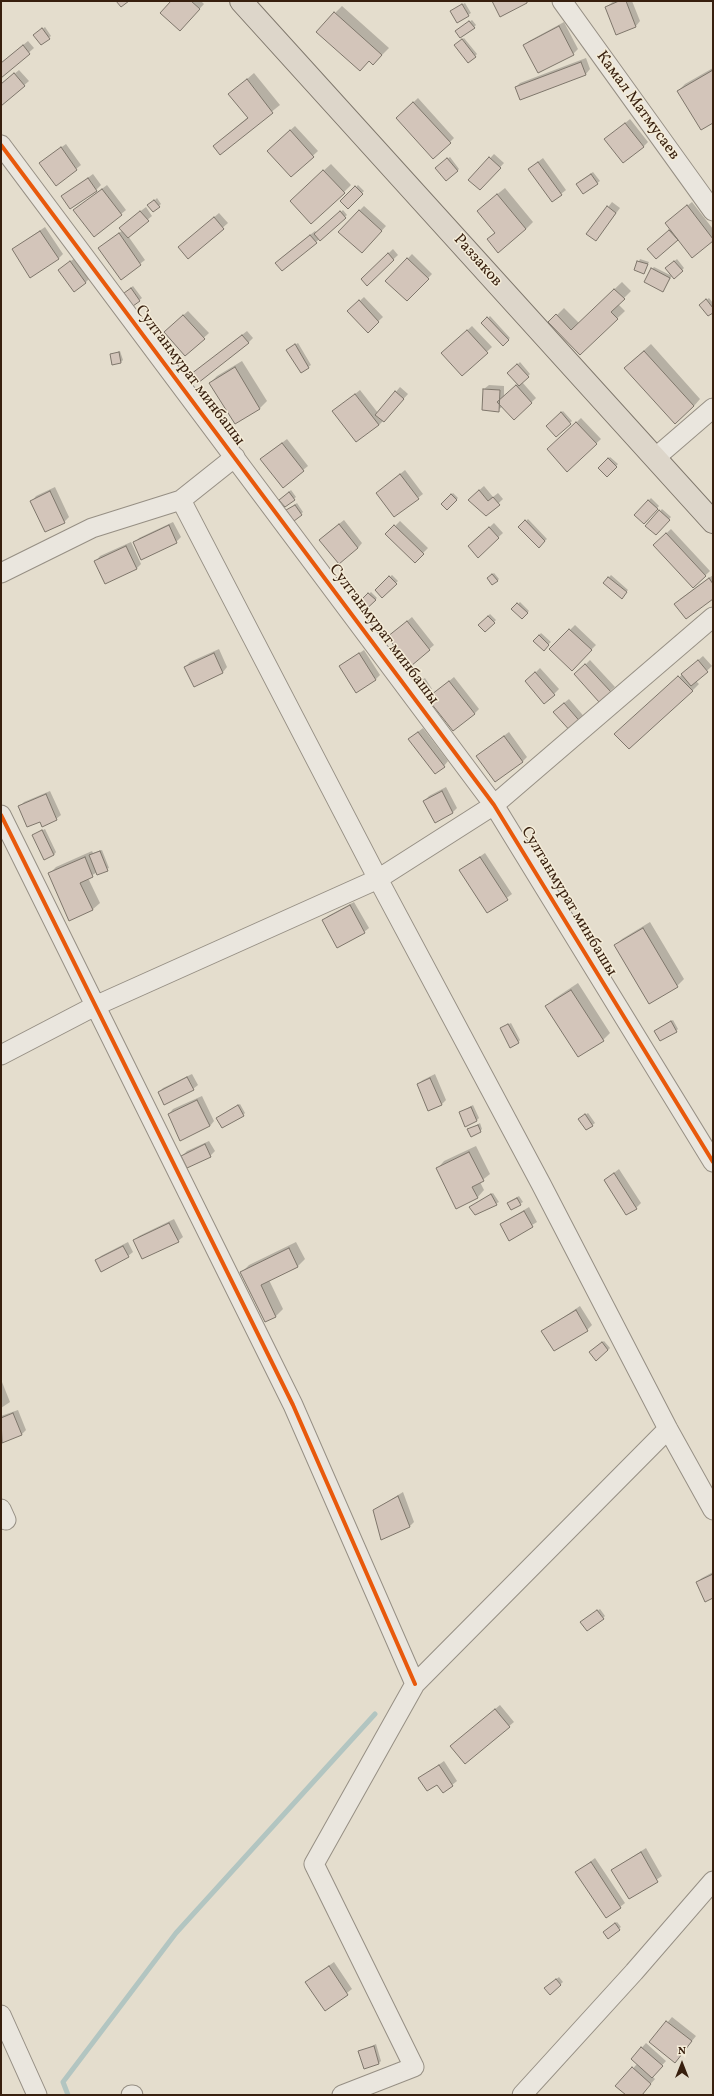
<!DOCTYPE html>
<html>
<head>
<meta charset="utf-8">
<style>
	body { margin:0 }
	#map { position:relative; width:714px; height:2096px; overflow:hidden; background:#e4ddcd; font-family:Vollkorn,serif }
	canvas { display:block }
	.frame { position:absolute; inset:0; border:2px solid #371f0e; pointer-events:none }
	.north { position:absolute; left:662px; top:2044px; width:40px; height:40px; -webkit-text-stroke:3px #f4ecd8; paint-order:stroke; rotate:0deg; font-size:11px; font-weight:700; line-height:16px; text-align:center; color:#371f0e }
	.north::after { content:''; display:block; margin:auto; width:14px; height:18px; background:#371f0e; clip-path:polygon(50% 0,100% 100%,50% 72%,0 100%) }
</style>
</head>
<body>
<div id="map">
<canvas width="714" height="2096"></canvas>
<div class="frame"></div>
<div class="north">N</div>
</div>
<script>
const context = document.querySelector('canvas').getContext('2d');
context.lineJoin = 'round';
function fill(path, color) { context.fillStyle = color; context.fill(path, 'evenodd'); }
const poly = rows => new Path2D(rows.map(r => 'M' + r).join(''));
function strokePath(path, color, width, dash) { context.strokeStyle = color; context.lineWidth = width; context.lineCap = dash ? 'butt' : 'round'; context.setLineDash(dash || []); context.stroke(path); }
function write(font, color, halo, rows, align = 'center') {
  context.font = font + ' Vollkorn,serif'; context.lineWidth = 3; context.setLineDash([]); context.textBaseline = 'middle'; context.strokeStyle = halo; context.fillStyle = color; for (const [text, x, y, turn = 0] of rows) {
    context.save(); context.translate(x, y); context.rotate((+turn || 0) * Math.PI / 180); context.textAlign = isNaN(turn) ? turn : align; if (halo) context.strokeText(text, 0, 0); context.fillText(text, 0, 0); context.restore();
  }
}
fill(poly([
	[173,1,201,1,204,4,185,25],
	[614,1,632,1,640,21,636,26,617,33,606,7],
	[465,3,471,13,458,22,454,9],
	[342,6,389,48,373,64,335,13],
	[472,20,476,25,474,27,458,30],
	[564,22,578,49,573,54,524,45,529,41],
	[45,27,51,36,41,44,37,33],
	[464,38,477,54,475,56,457,44],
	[28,41,34,48,1,77,1,63],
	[586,58,590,69,586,74,520,99,516,87,520,83],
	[713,68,713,121,678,91,685,84],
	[19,70,29,81,1,105,1,85],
	[254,73,280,105,220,153,214,146,248,117,230,94],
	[418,98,454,138,450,142,397,118],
	[630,119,648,142,643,147,606,139],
	[295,126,318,151,291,176,273,146],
	[66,144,81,165,56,185,45,159],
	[494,154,504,163,480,189,470,180],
	[450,157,459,169,457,171,438,166],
	[543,158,566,190,552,201,534,165],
	[331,164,351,185,344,192,298,194],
	[593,172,600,181,583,193,579,182],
	[93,174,101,185,96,190,62,197],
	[107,185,126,210,94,236,79,206],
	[358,185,364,191,348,207,342,201],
	[505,188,533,222,526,229,488,239,495,232,485,204],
	[157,198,161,204,153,211,151,204],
	[612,202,620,208,600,235,588,234],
	[692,202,713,229,713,240,679,239,656,258,648,249,671,229,666,223],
	[364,206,386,226,367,247,359,211],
	[146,207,152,216,128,236,145,260,121,278,99,248,123,230,125,223],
	[343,210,347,215,316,242,281,258,315,231,317,233],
	[219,213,228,223,188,258,179,247],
	[45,227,63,254,58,259,13,249],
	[393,249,398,255,367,284,362,279],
	[412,254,432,274,407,300,387,281],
	[75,258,90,278,85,283,64,266],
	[640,259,649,262,644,273,635,270],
	[677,259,684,268,674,278,666,268],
	[654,267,672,276,663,291,652,269],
	[622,282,631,291,618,304,625,311,580,354,550,322,564,308,579,323],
	[133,286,142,298,133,305,127,291],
	[364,297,383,317,368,331,349,311],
	[709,298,713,303,713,311,702,303],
	[188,311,209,333,185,355,169,328],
	[490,316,510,338,503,344,483,323],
	[472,326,492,347,462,375,447,349],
	[247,331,253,338,248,343,197,370],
	[298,343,311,365,301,372,290,348],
	[651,344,700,399,694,406,632,361],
	[120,351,123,360,121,362,111,355],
	[242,361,267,401,260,408,235,423,210,383,217,376],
	[520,362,530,374,522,382,536,398,514,419,503,406,498,410,484,389,489,385,504,386,504,397,518,384,509,373],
	[400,387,408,394,388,416,379,425,334,411,360,390,378,413],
	[563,411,572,421,556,436,547,426],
	[581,418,601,439,568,470,553,445],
	[287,439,308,466,303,470,266,455],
	[610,457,618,464,607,476,599,468],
	[405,470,423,494,394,516,377,493],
	[484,486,493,497,498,493,503,499,486,515,474,495],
	[55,487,69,517,64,522,46,531,32,501,36,496],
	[291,490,296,497,285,506,282,498],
	[453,493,458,498,447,509,442,504],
	[651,498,659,506,644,523,635,515],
	[297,503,303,512,301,514,290,508],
	[662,509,671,517,656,534,647,526],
	[528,519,547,539,539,546,520,527],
	[344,520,362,543,358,548,325,535],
	[400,521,428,548,415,561,387,534],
	[173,522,181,537,176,542,135,543,139,538],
	[494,523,503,533,478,556,474,542],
	[671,529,710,571,693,587,654,545],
	[131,542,141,564,136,569,96,561,100,556],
	[494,573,499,579,497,581,490,576],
	[392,575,398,581,382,596,376,590],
	[611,575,628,590,622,597,604,583],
	[713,575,713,598,680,599],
	[371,592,377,598,361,613,355,607],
	[520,602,529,611,522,618,513,609],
	[490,614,496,620,485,631,479,625],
	[412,617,434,645,411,665,393,633],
	[575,625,596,645,572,669,551,649],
	[541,633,551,642,543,649,534,641],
	[219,649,227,667,223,672,194,685,185,667,190,662],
	[364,650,380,675,376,679,340,666],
	[703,656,712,666,696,681,699,684,692,691,623,727],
	[590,660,615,687,610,691,580,670],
	[540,668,559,689,554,694,531,677],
	[454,677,479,709,474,714,429,698],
	[425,678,432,689,424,695,419,682],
	[569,699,587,720,573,733,559,707],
	[423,728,448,761,444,766,414,735],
	[509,732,527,757,522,762,477,756],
	[446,787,457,808,453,812,435,821,424,801,429,796],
	[50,791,61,815,56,819,40,821,19,807,24,802],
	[45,829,56,852,54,855,33,835],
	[102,850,109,868,97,872,88,878,100,903,92,910,49,874,56,867,92,851,93,853],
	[485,853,512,894,488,912,461,870],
	[354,902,369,928,364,932,323,921,328,916],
	[650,922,684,979,677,986,650,1003,615,946,622,939],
	[578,983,610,1033,603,1040,547,1006,554,999],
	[673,1020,678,1029,676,1031,655,1031],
	[511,1023,520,1040,518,1043,503,1027],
	[192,1074,198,1085,193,1089,159,1092,163,1088],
	[435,1074,446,1100,442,1104,418,1084,423,1080],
	[202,1096,214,1121,210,1126,169,1114,173,1109],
	[240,1104,245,1113,243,1115,217,1118],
	[473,1105,479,1118,477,1120,460,1112],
	[588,1113,595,1123,587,1129,582,1117],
	[480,1123,482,1129,480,1131,468,1130],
	[209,1141,215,1151,210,1156,182,1156,187,1151],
	[476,1146,490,1174,480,1182,484,1190,477,1198,437,1169,444,1161],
	[619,1169,641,1203,636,1208,605,1180],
	[493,1193,499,1202,476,1214,470,1207],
	[519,1196,523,1202,511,1209,510,1201],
	[529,1207,537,1222,509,1239,501,1224],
	[174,1219,183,1237,178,1241,134,1240,139,1236],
	[128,1242,133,1252,128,1256,96,1261,101,1256],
	[296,1242,305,1259,298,1266,269,1280,283,1309,276,1316,265,1321,242,1272,249,1265],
	[580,1306,592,1325,587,1330,543,1331],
	[604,1341,610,1348,608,1350,592,1350],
	[2,1382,10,1402,1,1408,1,1382],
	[18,1410,26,1430,22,1434,3,1442,1,1437,1,1416],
	[403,1492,414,1522,410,1526,381,1538,374,1510],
	[713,1572,713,1597,697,1582,702,1578],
	[600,1609,605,1616,603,1618,584,1620],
	[500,1705,514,1722,465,1763,456,1742],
	[444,1761,457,1781,452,1785,420,1778],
	[646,1848,662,1876,629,1898,612,1870],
	[595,1858,625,1903,620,1907,577,1872],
	[617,1922,621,1927,608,1937,606,1930],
	[334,1962,352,1989,325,2010,306,1982],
	[559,1977,563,1982,550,1993,547,1986],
	[672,2017,696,2036,679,2057,651,2042],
	[646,2043,666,2061,652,2076,655,2079,641,2095,627,2095,617,2086,637,2064,632,2059],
	[376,2044,381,2061,379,2063,359,2052]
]), '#0003');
strokePath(poly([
	[68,2095,63,2082,176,1933,375,1714]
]), '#b2c5c1', 5);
const building = poly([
	[116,1,129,1,121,7,116,1],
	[171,1,191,1,200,9,180,31,160,13,171,1],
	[492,1,527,1,527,3,500,17,492,1],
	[619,1,626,1,636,27,616,35,605,7,619,1],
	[462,4,469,16,457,23,450,11,462,4],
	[334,12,382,55,373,65,369,61,360,71,316,32,334,12],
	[469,21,475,28,460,38,455,31,469,21],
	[559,26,574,55,538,73,523,45,559,26],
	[42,28,50,39,41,45,33,35,42,28],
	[462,39,476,57,468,63,454,45,462,39],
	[23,45,30,54,1,78,1,63,23,45],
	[581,62,586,75,520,100,515,87,581,62],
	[713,70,713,123,701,130,677,91,713,70],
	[14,73,25,86,1,106,1,84,14,73],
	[247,79,273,113,220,155,213,146,248,118,228,94,247,79],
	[413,102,451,143,433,159,396,118,413,102],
	[625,123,644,147,623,163,604,139,625,123],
	[290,130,314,157,291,177,267,151,290,130],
	[61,147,77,170,56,186,39,163,61,147],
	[489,157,501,168,480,190,468,180,489,157],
	[447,158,458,171,446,181,435,168,447,158],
	[538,162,562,195,552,202,528,169,538,162],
	[323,170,345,193,311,224,290,201,323,170],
	[591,174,598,184,583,194,576,184,591,174],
	[88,178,97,191,70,209,61,196,88,178],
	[355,186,363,194,348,209,340,201,355,186],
	[102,189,122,215,94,237,73,210,102,189],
	[497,194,526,229,498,253,487,239,495,233,477,211,497,194],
	[154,200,160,207,153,212,147,205,154,200],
	[687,205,713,239,713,241,692,258,665,223,687,205],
	[607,206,616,213,596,241,586,234,607,206],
	[359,210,382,231,362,253,338,232,359,210],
	[140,211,149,221,128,238,119,228,140,211],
	[340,211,346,218,320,241,314,234,340,211],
	[214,217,224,229,188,259,178,247,214,217],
	[669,230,678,240,656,259,647,249,669,230],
	[40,231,59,259,30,278,12,249,40,231],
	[119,233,141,265,121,280,98,248,119,233],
	[310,235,317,243,282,271,275,263,310,235],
	[388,253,394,260,367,286,361,279,388,253],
	[407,258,429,279,407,301,385,281,407,258],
	[70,261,86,283,74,292,58,270,70,261],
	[637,261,648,264,644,274,634,270,637,261],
	[674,261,683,271,674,279,665,268,674,261],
	[651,268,670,278,663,292,644,282,651,268],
	[131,288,140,301,133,306,124,293,131,288],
	[614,289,625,299,611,312,618,319,580,355,548,322,556,314,571,330,614,289],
	[706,299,713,308,713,313,708,316,699,305,706,299],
	[359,300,379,322,368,333,347,311,359,300],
	[183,315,205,339,185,356,164,332,183,315],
	[487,317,509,340,503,346,481,323,487,317],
	[467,330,488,353,462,376,441,353,467,330],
	[242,335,249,343,198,383,191,374,242,335],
	[295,344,309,368,301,373,286,350,295,344],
	[644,351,694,406,675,424,624,368,644,351],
	[119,352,121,363,112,365,110,354,119,352],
	[517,364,529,377,519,386,507,373,517,364],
	[235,367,260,409,235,424,209,383,235,367],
	[516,385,532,403,514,420,497,402,516,385],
	[483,389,500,390,499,412,482,410,483,389],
	[395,391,404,399,384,422,375,415,395,391],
	[355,394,379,425,356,442,332,411,355,394],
	[561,412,571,424,556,437,546,426,561,412],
	[576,422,597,444,567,472,547,449,576,422],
	[282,443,304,471,283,488,260,459,282,443],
	[608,458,617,467,607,477,598,468,608,458],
	[400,474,419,499,394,517,376,493,400,474],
	[479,490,488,501,493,497,500,505,486,516,468,500,479,490],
	[50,491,65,523,45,532,30,501,50,491],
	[289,492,295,500,285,507,279,500,289,492],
	[451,494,457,500,447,510,441,504,451,494],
	[648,500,658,509,644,524,634,515,648,500],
	[295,505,302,515,294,521,286,510,295,505],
	[659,510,670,520,656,535,645,526,659,510],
	[525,520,545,541,539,548,518,527,525,520],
	[339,524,358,548,339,564,319,540,339,524],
	[169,525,177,543,141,560,133,542,169,525],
	[394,525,424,554,415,563,385,534,394,525],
	[489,527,499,538,478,558,468,546,489,527],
	[666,533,706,576,693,588,653,545,666,533],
	[126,546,137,569,105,584,94,561,126,546],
	[492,574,498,581,492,585,487,578,492,574],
	[389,576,397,584,382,598,375,590,389,576],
	[608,577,627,592,622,599,603,583,608,577],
	[709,578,713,584,713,599,686,619,674,604,709,578],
	[368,593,376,600,361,614,354,607,368,593],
	[517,603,528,613,522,619,511,609,517,603],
	[488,616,495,623,485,632,478,625,488,616],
	[407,621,430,650,411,666,387,637,407,621],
	[569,629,592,650,572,671,549,649,569,629],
	[539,635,549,645,544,651,533,641,539,635],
	[214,653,223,673,194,687,184,667,214,653],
	[359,653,376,680,356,693,339,666,359,653],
	[698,660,708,672,691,686,681,674,698,660],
	[585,664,611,692,599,702,574,674,585,664],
	[535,672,555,695,544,704,525,681,535,672],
	[678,676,693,691,629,749,614,734,678,676],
	[422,679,430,691,423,696,415,684,422,679],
	[449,681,475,714,453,731,427,698,449,681],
	[564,703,583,725,573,734,553,712,564,703],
	[418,732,445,767,435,774,408,739,418,732],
	[504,736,523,762,495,782,476,756,504,736],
	[442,791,453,813,435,823,423,801,442,791],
	[46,794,57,820,42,827,40,822,27,827,18,806,46,794],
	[42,830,54,855,44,860,32,835,42,830],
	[100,851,108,871,97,875,89,855,100,851],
	[85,857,93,877,80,883,93,910,69,921,48,873,85,857],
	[480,857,508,900,487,913,459,870,480,857],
	[350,905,365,933,337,948,322,920,350,905],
	[643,928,678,987,649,1004,614,945,643,928],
	[571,990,604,1041,578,1057,545,1006,571,990],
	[671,1021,677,1032,660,1041,654,1031,671,1021],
	[508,1024,519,1043,510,1048,500,1028,508,1024],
	[187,1077,194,1090,164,1105,158,1092,187,1077],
	[430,1078,442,1105,428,1111,417,1084,430,1078],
	[197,1100,210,1126,180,1141,168,1114,197,1100],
	[238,1105,244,1116,222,1128,216,1118,238,1105],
	[471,1107,477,1121,465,1127,459,1112,471,1107],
	[585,1114,593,1126,586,1130,578,1119,585,1114],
	[478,1125,481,1132,471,1137,467,1129,478,1125],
	[205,1144,211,1157,187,1168,181,1156,205,1144],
	[469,1152,484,1181,472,1187,478,1198,456,1209,436,1168,469,1152],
	[614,1173,637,1209,626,1215,604,1180,614,1173],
	[491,1194,497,1205,475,1215,469,1207,491,1194],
	[517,1198,521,1205,511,1210,507,1203,517,1198],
	[524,1211,533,1227,509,1241,500,1224,524,1211],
	[169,1223,179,1242,142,1259,133,1240,169,1223],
	[123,1246,129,1257,101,1272,95,1260,123,1246],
	[289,1248,298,1267,261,1285,276,1317,265,1322,240,1272,289,1248],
	[576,1310,588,1331,554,1351,541,1331,576,1310],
	[602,1342,608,1350,596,1361,589,1352,602,1342],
	[13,1413,22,1435,2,1443,1,1418,13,1413],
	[398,1496,410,1527,381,1540,373,1510,398,1496],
	[713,1574,713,1598,705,1602,696,1582,713,1574],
	[597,1610,604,1619,587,1631,580,1622,597,1610],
	[495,1709,510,1727,465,1764,450,1746,495,1709],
	[439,1765,453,1786,443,1793,437,1785,427,1791,418,1778,439,1765],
	[641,1852,658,1882,629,1899,611,1870,641,1852],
	[591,1862,621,1908,606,1918,575,1872,591,1862],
	[615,1923,620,1930,608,1939,603,1932,615,1923],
	[329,1966,348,1995,325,2011,305,1982,329,1966],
	[556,1979,561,1985,550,1995,544,1988,556,1979],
	[666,2021,692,2041,675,2063,649,2042,666,2021],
	[374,2046,379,2064,364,2069,358,2051,374,2046],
	[641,2047,663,2066,652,2078,631,2059,641,2047],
	[632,2067,651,2084,642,2095,626,2095,615,2086,632,2067]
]);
fill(building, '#d3c5ba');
strokePath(building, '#7e766b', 1);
const minor = poly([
	[562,1,713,211],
	[1,145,494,805,713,1162],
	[655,458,713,408],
	[181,500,378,879,541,1184,668,1429,713,1510],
	[1,573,92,528,181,500,235,457],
	[1,815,293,1405,415,1684],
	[1,1055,95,1006,378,879,494,805,713,617],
	[1,1509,6,1520],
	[1,2015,37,2095],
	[131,2095,133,2095],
	[342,2095,414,2067,314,1864,415,1684,668,1429],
	[522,2095,634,1972,713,1881]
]);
const major = poly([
	[241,1,713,522]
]);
strokePath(minor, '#968f84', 21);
strokePath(major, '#7e766b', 24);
strokePath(minor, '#eae6de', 19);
strokePath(major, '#ddd6ca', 22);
strokePath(poly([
	[1,145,494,805,713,1162],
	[1,815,293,1405,415,1684]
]), '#e8590c', 4);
write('16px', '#371f0e', '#f4ecd8', [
	["Камал Матмусаев",637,106,54],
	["Раззаков",477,261,48],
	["Султанмурат минбашы",189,376,53],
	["Султанмурат минбашы",383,635,53],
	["Султанмурат минбашы",568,902,59]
]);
</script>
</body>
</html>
